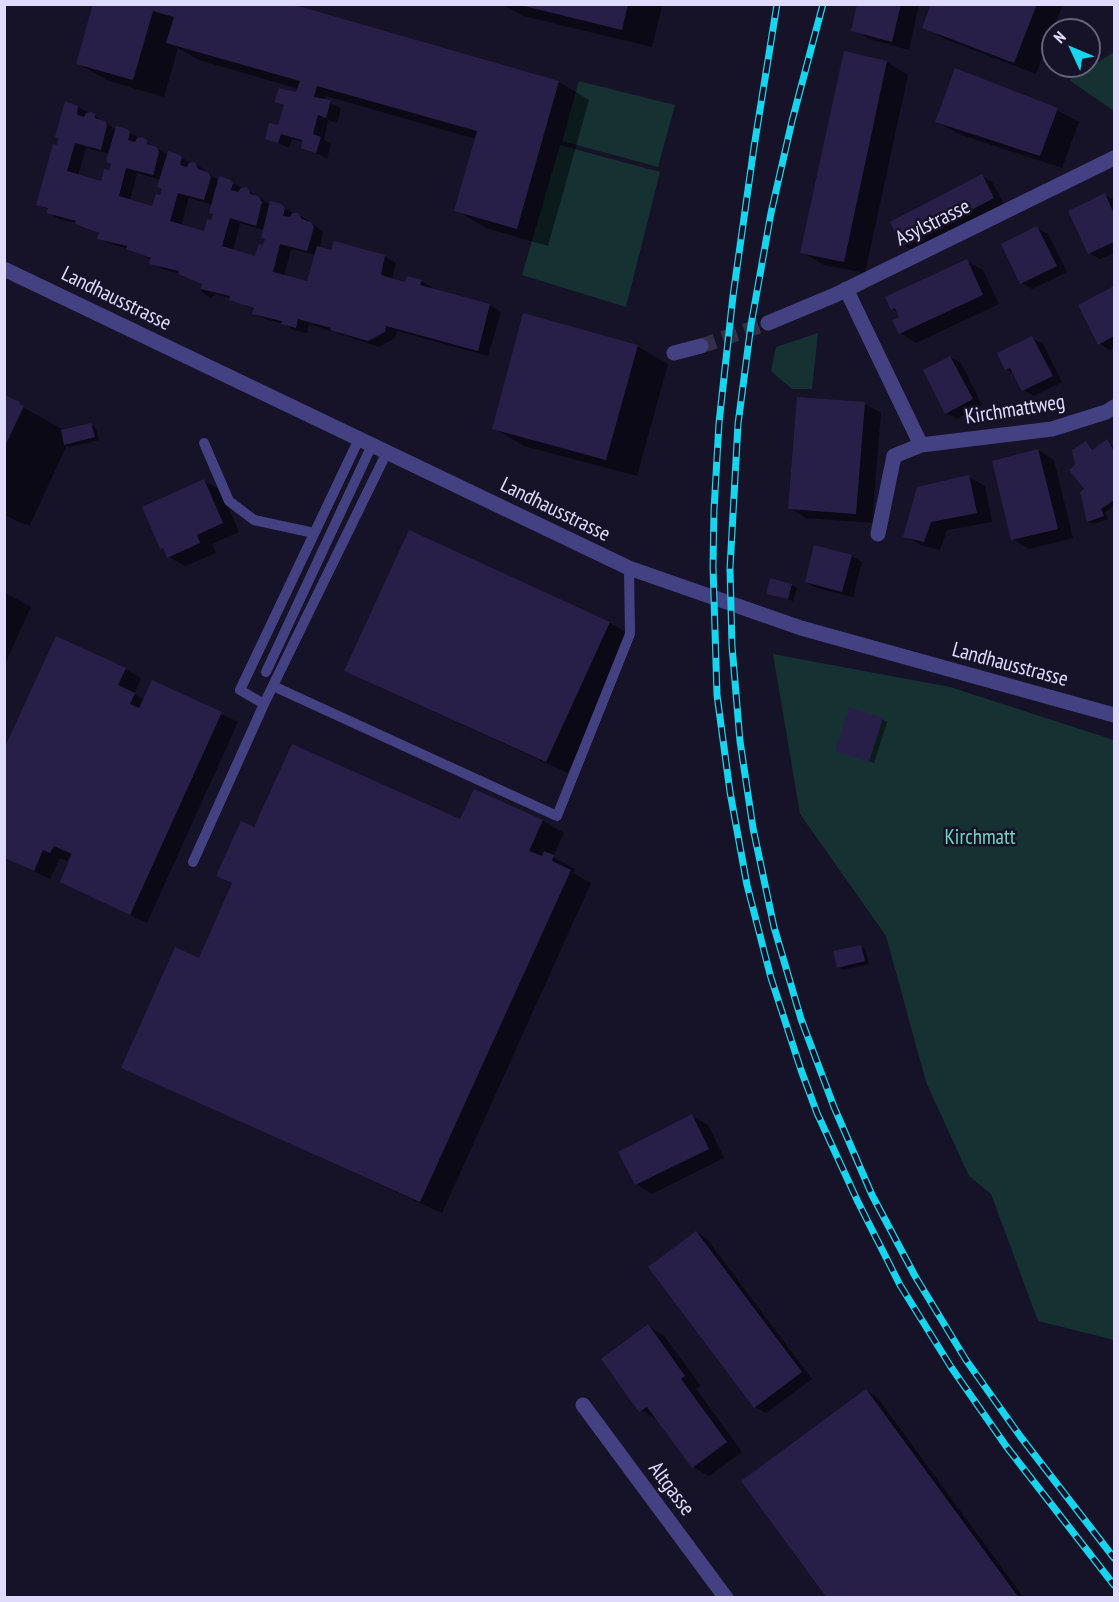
<!DOCTYPE html>
<html>
<head>
<meta charset="utf-8">
<style>
	body { margin:0 }
	#map { position:relative; width:1119px; height:1602px; overflow:hidden; background:#161228; font-family:"PT Sans Narrow",sans-serif }
	canvas { display:block }
	.frame { position:absolute; inset:0; border:6px solid #e0dbfc; pointer-events:none }
	.north { position:absolute; left:1041px; top:18px; width:60px; height:60px; box-sizing:border-box; background:#161228; border:2px solid #67627d; border-radius:50%; rotate:314deg; font-size:16px; font-weight:700; line-height:24px; text-align:center; color:#e0dbfc }
	.north::after { content:''; display:block; margin:auto; width:21px; height:27px; background:#16d5ee; clip-path:polygon(50% 0,100% 100%,50% 72%,0 100%) }
</style>
</head>
<body>
<div id="map">
<canvas width="1119" height="1602"></canvas>
<div class="frame"></div>
<div class="north">N</div>
</div>
<script>
const context = document.querySelector('canvas').getContext('2d');
context.lineJoin = 'round';
function fill(path, color) { context.fillStyle = color; context.fill(path, 'evenodd'); }
const poly = rows => new Path2D(rows.map(r => 'M' + r).join(''));
function strokePath(path, color, width, dash) { context.strokeStyle = color; context.lineWidth = width; context.lineCap = dash ? 'butt' : 'round'; context.setLineDash(dash || []); context.stroke(path); }
function write(font, color, halo, rows, align = 'center') {
  context.font = font + ' "PT Sans Narrow",sans-serif'; context.lineWidth = 5; context.setLineDash([]); context.textBaseline = 'middle'; context.strokeStyle = halo; context.fillStyle = color; for (const [text, x, y, turn = 0] of rows) {
    context.save(); context.translate(x, y); context.rotate((+turn || 0) * Math.PI / 180); context.textAlign = isNaN(turn) ? turn : align; if (halo) context.strokeText(text, 0, 0); context.fillText(text, 0, 0); context.restore();
  }
}
fill(poly([
	[1114,52,1114,111,1069,80],
	[579,81,675,105,658,167,562,141],
	[560,145,660,172,626,307,522,275],
	[818,333,812,389,792,389,771,371,776,347],
	[773,654,950,687,1114,740,1114,1340,1038,1321,991,1194,969,1176,926,1082,886,936,800,814]
]), '#153131');
fill(poly([
	[95,4,285,4,559,82,589,100,548,246,486,228,456,210,476,139,326,96,325,101,341,108,337,123,328,120,324,140,331,144,327,158,302,147,304,142,292,139,289,148,267,138,279,127,285,107,276,101,297,93,299,89,199,60,178,48,164,97,109,81,78,64],
	[502,4,659,4,662,6,652,47,523,16],
	[859,4,919,4,909,50,869,39,853,30],
	[932,4,1063,4,1036,74,945,39,924,27],
	[845,53,887,62,908,75,865,273,824,265,802,252],
	[78,107,102,120,116,130,129,132,168,155,180,157,206,170,207,173,219,180,232,183,245,189,271,205,284,208,308,220,323,232,320,248,332,252,335,243,385,257,396,263,392,279,406,283,421,281,432,287,431,289,490,305,501,312,488,356,397,331,395,338,379,347,309,324,307,333,293,330,284,324,265,319,254,313,255,310,232,299,215,294,211,298,201,292,204,285,181,274,162,269,151,263,152,260,130,249,110,244,99,238,100,234,77,223,58,219,48,212,49,210,38,204,58,146],
	[86,148,110,154,112,164,102,182,78,176],
	[137,173,161,180,163,189,161,197,153,208,130,201],
	[189,198,213,205,215,214,205,233,181,226],
	[240,223,264,230,266,239,256,258,233,251],
	[291,249,316,255,308,283,284,277],
	[1057,110,1079,122,1062,168,959,134,937,122],
	[982,176,992,182,1004,204,914,251,903,245],
	[1105,195,1114,200,1114,253,1100,259,1089,253],
	[1037,228,1048,234,1067,272,1032,289,1022,283],
	[966,261,983,270,999,304,916,343,900,333,901,318,898,312,893,309],
	[1114,288,1114,348,1110,350,1100,344,1080,306],
	[1032,338,1043,344,1062,382,1034,396,1023,390,1016,375,1006,369],
	[637,346,668,364,637,476,524,446,494,428],
	[950,357,961,363,982,405,957,419,946,413],
	[4,397,66,431,91,425,96,428,99,440,70,447,67,445,30,525,27,524,26,525,4,515],
	[865,404,881,413,872,523,806,518,790,508],
	[1107,441,1114,448,1114,506,1105,512,1108,519,1093,524,1088,521,1086,490,1077,466,1086,443,1094,451],
	[1038,450,1054,460,1073,538,1029,549,1013,539],
	[969,477,985,486,992,522,947,530,940,550,921,545,905,536],
	[204,481,221,490,239,532,212,544,216,553,185,566,169,557,166,550,161,548],
	[410,532,610,623,631,635,568,773,368,682,346,670],
	[851,556,862,562,853,597,817,588,806,582],
	[792,585,797,588,793,601,768,593],
	[4,592,31,607,4,666],
	[125,669,141,678,134,694,144,700,153,682,238,722,147,923,62,882,74,855,71,854,67,861,60,858,50,879,4,858],
	[882,719,887,722,874,763,837,750],
	[475,791,543,821,564,833,553,857,575,869,573,873,591,883,442,1213,170,1089,200,960,233,884,218,875,255,829,461,821],
	[861,947,865,949,869,964,843,970,838,967],
	[692,1116,708,1125,724,1158,652,1194,636,1184],
	[696,1232,707,1239,812,1379,766,1413,755,1407],
	[648,1326,664,1336,701,1386,696,1389,742,1452,709,1476,693,1467,657,1420,641,1410],
	[866,1391,877,1397,1024,1598,829,1598]
]), '#0007');
fill(poly([
	[93,4,291,4,559,81,517,229,454,211,477,131,317,86,314,97,331,100,326,118,318,115,313,134,321,137,316,153,301,148,302,140,281,134,278,143,265,139,269,123,278,125,284,105,274,102,279,88,296,92,300,81,166,43,174,17,153,11,133,80,76,64],
	[516,4,628,4,622,30],
	[857,4,901,4,892,42,851,31],
	[931,4,1037,4,1014,63,922,28],
	[844,51,887,61,844,262,800,253],
	[955,68,1058,108,1040,156,935,122],
	[65,101,78,106,77,115,84,117,86,113,91,112,95,114,95,118,105,121,107,125,101,150,75,143,67,171,101,181,104,169,109,170,111,164,106,162,116,126,127,129,130,132,128,140,135,142,137,138,142,137,147,140,147,144,157,147,159,152,153,175,126,168,119,196,152,206,156,194,160,195,162,189,157,187,168,151,180,155,182,157,180,165,187,167,189,163,195,162,198,169,208,172,211,177,204,200,178,193,170,221,204,231,207,219,211,220,213,214,209,213,219,176,231,180,233,183,231,190,238,192,241,188,246,187,249,190,250,194,258,196,262,202,256,226,230,218,222,246,255,256,259,244,263,245,265,239,261,238,270,201,281,204,285,208,283,216,290,217,292,213,298,213,302,219,311,222,314,227,307,251,280,244,273,272,307,281,317,246,331,250,334,241,385,255,381,275,405,282,407,276,422,280,420,285,490,304,478,351,386,326,385,332,368,341,330,330,331,328,298,319,296,328,281,324,282,321,252,314,254,308,229,300,230,296,201,289,202,284,178,274,179,271,149,264,151,258,126,249,127,246,97,239,99,233,75,224,76,221,46,213,48,208,36,205,53,144,57,145,59,139,55,137],
	[982,174,994,198,902,246,890,222],
	[1105,193,1114,214,1114,242,1088,254,1068,211],
	[1037,226,1057,266,1020,284,1001,244],
	[967,259,983,295,899,334,892,320,899,317,895,308,891,310,885,297],
	[1114,286,1114,336,1098,345,1078,305],
	[523,313,638,345,606,460,492,429],
	[1032,336,1053,376,1022,391,1010,368,1005,370,997,353],
	[950,356,973,399,945,414,923,370],
	[4,395,20,402,19,404,24,406,4,448],
	[797,397,865,402,856,514,788,509],
	[91,423,95,437,64,445,61,430],
	[1107,439,1114,451,1114,500,1101,509,1104,516,1087,522,1080,492,1084,489,1069,470,1075,465,1072,450,1086,441,1092,450],
	[1038,449,1058,529,1011,540,992,461],
	[969,475,977,513,931,522,924,542,903,537,917,487],
	[204,479,223,523,197,535,200,543,167,558,163,548,160,549,142,507],
	[409,530,610,622,546,762,344,671],
	[814,545,852,555,842,592,805,582],
	[770,578,792,584,788,599,766,594],
	[56,636,126,668,118,685,135,693,130,704,139,708,152,680,222,712,130,915,60,882,72,854,54,846,50,853,43,850,34,871,4,858,4,749],
	[849,707,883,718,869,762,835,751],
	[292,744,460,819,474,789,543,820,529,851,542,856,544,851,554,855,552,861,571,870,420,1202,121,1068,175,947,199,958,232,883,216,876,241,821,254,827],
	[861,945,865,961,837,968,833,951],
	[692,1114,709,1149,635,1185,618,1152],
	[696,1231,802,1372,754,1408,648,1267],
	[648,1324,685,1376,681,1379,727,1442,692,1468,647,1407,639,1412,601,1359],
	[866,1389,1019,1598,827,1598,741,1481]
]), '#281f48');
strokePath(poly([
	[701,346,768,323]
]), '#343048', 15, [15, 8]);
strokePath(poly([
	[359,439,240,690,264,704,387,452],
	[204,443,229,501,254,520,314,533],
	[266,672,372,445],
	[273,686,557,816,630,634,629,568],
	[193,862,264,704]
]), '#444183', 10);
strokePath(poly([
	[4,269,629,568,801,628,1114,715],
	[846,289,921,445,1052,429,1106,412,1114,407],
	[768,323,835,295,1114,158],
	[674,353,701,346],
	[878,534,894,456,921,445],
	[583,1405,726,1598]
]), '#444183', 15);
const rail = poly([
	[777,4,754,147,733,296,719,423,714,510,713,566,717,695,730,792,747,885,771,978,801,1070,817,1113,858,1202,900,1285,951,1367,1006,1446,1114,1585],
	[823,4,792,121,771,213,751,325,738,424,730,568,732,646,740,741,753,828,774,927,801,1019,834,1107,872,1195,915,1276,966,1360,1020,1436,1114,1558]
]);
strokePath(rail, '#16d5ee', 7);
strokePath(rail, '#161228', 4.5, [14]);
write('21px', '#e0dbfc', '#161228', [
	["Asylstrasse",933,223,-26],
	["Landhausstrasse",116,299,26],
	["Kirchmattweg",1015,410,-9],
	["Landhausstrasse",555,510,26],
	["Landhausstrasse",1010,665,15],
	["Altgasse",671,1489,53]
]);
write('21px', '#6bd8bf', '#161228', [
	["Kirchmatt",980,838]
]);
</script>
</body>
</html>
